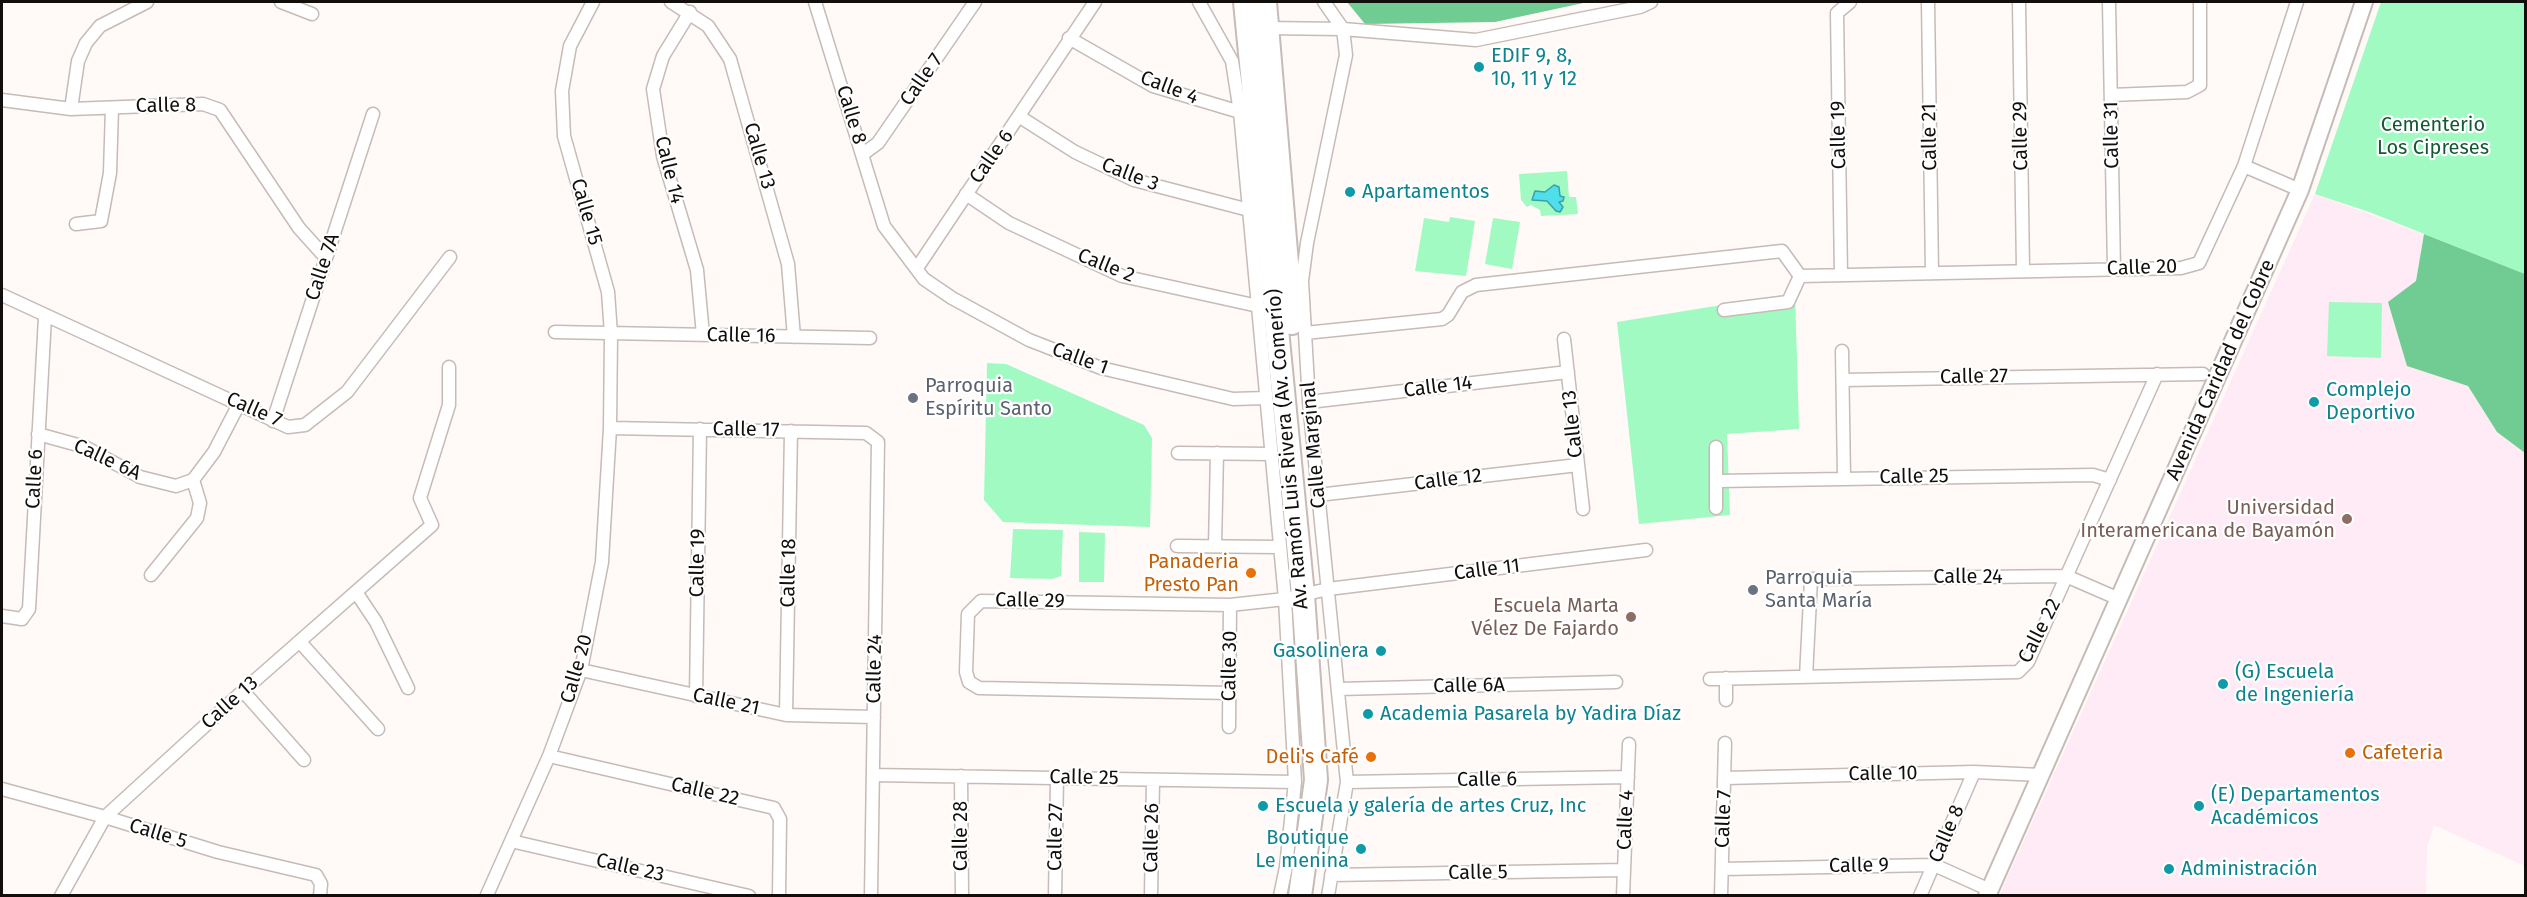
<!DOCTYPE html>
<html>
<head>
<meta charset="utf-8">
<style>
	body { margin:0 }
	#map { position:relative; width:2527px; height:897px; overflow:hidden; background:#fffaf8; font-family:"Fira Sans",sans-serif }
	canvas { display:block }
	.frame { position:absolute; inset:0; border:3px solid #110e0c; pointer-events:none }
</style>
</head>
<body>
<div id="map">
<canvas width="2527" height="897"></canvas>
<div class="frame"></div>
</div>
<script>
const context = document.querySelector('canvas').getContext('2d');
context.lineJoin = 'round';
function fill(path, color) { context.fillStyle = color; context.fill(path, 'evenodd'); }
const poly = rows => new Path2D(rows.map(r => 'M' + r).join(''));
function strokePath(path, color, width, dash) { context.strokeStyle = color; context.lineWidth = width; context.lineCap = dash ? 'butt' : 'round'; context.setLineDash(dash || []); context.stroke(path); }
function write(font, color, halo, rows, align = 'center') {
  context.font = font + ' "Fira Sans",sans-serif'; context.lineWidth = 4.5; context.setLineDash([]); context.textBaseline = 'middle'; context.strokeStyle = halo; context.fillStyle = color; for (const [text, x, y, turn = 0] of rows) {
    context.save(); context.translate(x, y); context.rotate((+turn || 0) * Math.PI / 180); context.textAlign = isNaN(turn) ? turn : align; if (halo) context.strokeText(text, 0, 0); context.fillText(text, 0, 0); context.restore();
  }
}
fill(poly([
	[2315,194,2424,234,2416,282,2407,365,2468,386,2497,432,2525,453,2525,866,2434,825,2427,847,2426,895,1999,896]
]), '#feebf5');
fill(poly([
	[2381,2,2525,2,2525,274,2369,212,2315,194],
	[1567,171,1569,197,1576,197,1578,214,1541,216,1540,210,1531,205,1527,207,1521,200,1519,174],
	[1450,217,1475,221,1466,276,1415,271,1424,218,1449,222],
	[1493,218,1520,222,1512,269,1485,264],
	[1795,293,1799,429,1727,434,1730,515,1639,524,1617,322],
	[2329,302,2382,303,2381,358,2327,356],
	[987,363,1006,364,1144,425,1152,438,1150,527,1003,522,984,500],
	[1013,529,1063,530,1061,576,1052,579,1010,578],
	[1079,532,1105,533,1104,582,1079,582]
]), '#a1fac1');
fill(poly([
	[1347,2,1588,2,1495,22,1365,24],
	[2424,234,2525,274,2525,453,2497,432,2468,386,2407,366,2388,302,2416,281]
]), '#70cc93');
const water = poly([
	[1554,185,1559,187,1560,196,1564,197,1563,201,1559,202,1563,207,1560,212,1556,211,1547,201,1532,200,1535,191,1545,192,1554,185]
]);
fill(water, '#4edfeb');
strokePath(water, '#3ca0a8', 1.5);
const street = poly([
	[281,2,312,14],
	[671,2,708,26,730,59,788,264,794,337],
	[815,2,884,226,924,279,952,298,1029,340,1101,368,1233,399,1265,398],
	[1199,2,1232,61,1240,112,1285,599,1295,782,1286,867,1280,896],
	[1324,2,1343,29,1346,55,1307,243,1302,281,1309,402,1347,782,1328,896],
	[1928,2,1932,272],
	[2019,2,2023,270],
	[2109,2,2114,269],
	[690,12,663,56,653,89,663,156,697,270,703,335],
	[1265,28,1343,29,1476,40,1640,7,1651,2],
	[1069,38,1153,86,1240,112],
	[2111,95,2187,92,2200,85,2200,2],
	[2,100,71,109,203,104,220,110,299,228,326,258],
	[71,109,78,61,86,43,100,26,147,2],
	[1020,117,1075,152,1134,180,1249,210],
	[863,154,878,143,975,2],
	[2244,166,2300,190],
	[966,194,1009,223,1122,276,1258,306],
	[76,224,101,221,110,173,112,108],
	[917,268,1095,2],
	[1841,275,1837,13,1850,2],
	[2,295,288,427,305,425,347,392,450,257],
	[1724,310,1788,302,1800,276],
	[555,332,870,338],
	[1305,333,1442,319,1448,315,1462,292,1476,285,1782,251,1800,276,2181,268,2199,263,2244,166,2297,2],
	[1564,339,1583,509],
	[1842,351,1844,478],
	[1843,380,2203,374],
	[1309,402,1568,372],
	[273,421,373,114],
	[610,428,866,433,878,442,871,896],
	[38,434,85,447,140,477,176,486,193,480,214,452,239,404],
	[1178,453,1271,454],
	[1717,481,2093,475,2110,480],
	[1318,495,1578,465],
	[1716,508,1716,447],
	[1177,546,1279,547],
	[1215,546,1217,453],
	[151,575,197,518,200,503,193,480],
	[356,592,376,622,408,688],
	[2,616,22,619,29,609,45,317],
	[300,642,378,729],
	[581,670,786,715,874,717],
	[1806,677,1811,579,2066,576,2119,599],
	[1726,678,1726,700],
	[1710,679,2018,672,2028,662,2157,374],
	[1338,689,1616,682],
	[243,691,304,760],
	[1230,693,979,688,969,682,966,672,968,614,981,601,1230,605,1285,599,1328,589,1646,550],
	[696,696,700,429],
	[786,715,791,431],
	[1229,727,1230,605],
	[549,756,774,808,780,819,779,896],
	[873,775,1295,782],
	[961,776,962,896],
	[1725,778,1974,772,2041,775],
	[1347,782,1628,777],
	[2,789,105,817,218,852,316,875,321,884,320,896],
	[511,841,749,896],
	[1722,869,1934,865,1990,890],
	[1331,875,1624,870],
	[487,895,549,756,581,670,602,562,610,428,611,334,608,292,564,136,562,91,570,46,593,2],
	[61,896,105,817,243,691,432,525,420,498,449,405,449,367],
	[1055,896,1057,778],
	[1151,896,1153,780],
	[1623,896,1629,744],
	[1721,896,1725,743],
	[1920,896,1974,772]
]);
const secondary = poly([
	[1987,896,2300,190,2364,2]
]);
const highway = poly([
	[1245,2,1303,595,1316,780,1300,896],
	[1265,2,1292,323]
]);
strokePath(street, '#c6bbb6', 15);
strokePath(secondary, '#c6bbb6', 20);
strokePath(highway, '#c6bbb6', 26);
strokePath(street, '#fff', 12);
strokePath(secondary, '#fff', 16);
strokePath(highway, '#fff', 22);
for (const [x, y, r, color] of [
	[1479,67,6,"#0f9aa8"],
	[1350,192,6,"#0f9aa8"],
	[913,398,6,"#6b7280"],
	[2314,402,6,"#0f9aa8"],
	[2347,519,6,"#8d6e63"],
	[1251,573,6,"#e8710a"],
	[1753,590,6,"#6b7280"],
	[1631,617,6,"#8d6e63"],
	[1381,651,6,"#0f9aa8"],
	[2223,684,6,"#0f9aa8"],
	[1368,714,6,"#0f9aa8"],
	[2350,753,6,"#e8710a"],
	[1371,757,6,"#e8710a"],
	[1263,806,6,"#0f9aa8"],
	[2199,806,6,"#0f9aa8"],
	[1361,849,6,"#0f9aa8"],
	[2169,869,6,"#0f9aa8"]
]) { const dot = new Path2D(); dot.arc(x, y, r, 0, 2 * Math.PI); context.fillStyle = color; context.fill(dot); strokePath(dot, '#fff', 2); }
write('20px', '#0d838f', '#fff', [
	["EDIF 9, 8,",1491,56],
	["10, 11 y 12",1491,79],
	["Apartamentos",1362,192],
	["Complejo",2326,390],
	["Deportivo",2326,413],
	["Gasolinera",1369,651,"right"],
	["(G) Escuela",2235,672],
	["de Ingeniería",2235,695],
	["Academia Pasarela by Yadira Díaz",1380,714],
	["(E) Departamentos",2211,795],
	["Académicos",2211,818],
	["Escuela y galería de artes Cruz, Inc",1275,806],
	["Boutique",1349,838,"right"],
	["Le menina",1349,861,"right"],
	["Administración",2181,869]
], 'left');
write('20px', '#110e0c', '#fff', [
	["Calle 7",922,80,-55],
	["Calle 4",1169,88,21],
	["Calle 8",166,106,-1],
	["Calle 8",851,115,73],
	["Calle 19",1839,135,-91],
	["Calle 31",2112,135,-91],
	["Calle 29",2021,136,-91],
	["Calle 21",1930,137,-91],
	["Calle 13",759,156,74],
	["Calle 6",992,157,-55],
	["Calle 14",669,170,76],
	["Calle 3",1130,175,21],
	["Calle 15",586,212,74],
	["Calle 2",1106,266,22],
	["Calle 7A",323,267,-72],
	["Calle 20",2142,268,-2],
	["Calle 16",741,336,1],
	["Calle 1",1080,359,20],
	["Avenida Caridad del Cobre",2221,370,-66],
	["Calle 27",1974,377,-1],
	["Calle 14",1438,387,-7],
	["Calle 7",254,410,24],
	["Calle 13",1573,424,-96],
	["Calle 17",746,430,1],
	["Calle Marginal",1314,445,-95],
	["Av. Ramón Luis Rivera (Av. Comerío)",1288,449,-95],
	["Calle 6A",107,460,25],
	["Calle 25",1914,477,-1],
	["Calle 6",35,479,-87],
	["Calle 12",1448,480,-7],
	["Calle 19",698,563,-89],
	["Calle 11",1487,570,-7],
	["Calle 18",789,573,-89],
	["Calle 24",1968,577],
	["Calle 29",1030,601,1],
	["Calle 22",2040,631,-63],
	["Calle 30",1230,666,-89],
	["Calle 20",577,669,-74],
	["Calle 24",875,669,-89],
	["Calle 6A",1469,686,-1],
	["Calle 21",726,702,12],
	["Calle 13",230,703,-42],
	["Calle 10",1883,774,-1],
	["Calle 25",1084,778,1],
	["Calle 6",1487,780,-1],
	["Calle 22",705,792,13],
	["Calle 7",1724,819,-88],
	["Calle 4",1626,820,-88],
	["Calle 5",158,834,17],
	["Calle 8",1947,834,-67],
	["Calle 28",961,836,-90],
	["Calle 27",1056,837,-89],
	["Calle 26",1152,838,-89],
	["Calle 9",1859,866,-1],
	["Calle 23",630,868,13],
	["Calle 5",1478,873,-1]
]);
write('20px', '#135934', '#fff', [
	["Cementerio",2433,125],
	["Los Cipreses",2433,148]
]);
write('20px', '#5b616d', '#fff', [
	["Parroquia",925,386],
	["Espíritu Santo",925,409],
	["Parroquia",1765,578],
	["Santa María",1765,601]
], 'left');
write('20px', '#785e54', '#fff', [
	["Universidad",2335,508],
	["Interamericana de Bayamón",2335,531],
	["Escuela Marta",1619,606],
	["Vélez De Fajardo",1619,629]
], 'right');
write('20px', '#c56008', '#fff', [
	["Panaderia",1239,562],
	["Presto Pan",1239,585],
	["Cafeteria",2362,753,"left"],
	["Deli's Café",1359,757]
], 'right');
</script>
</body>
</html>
